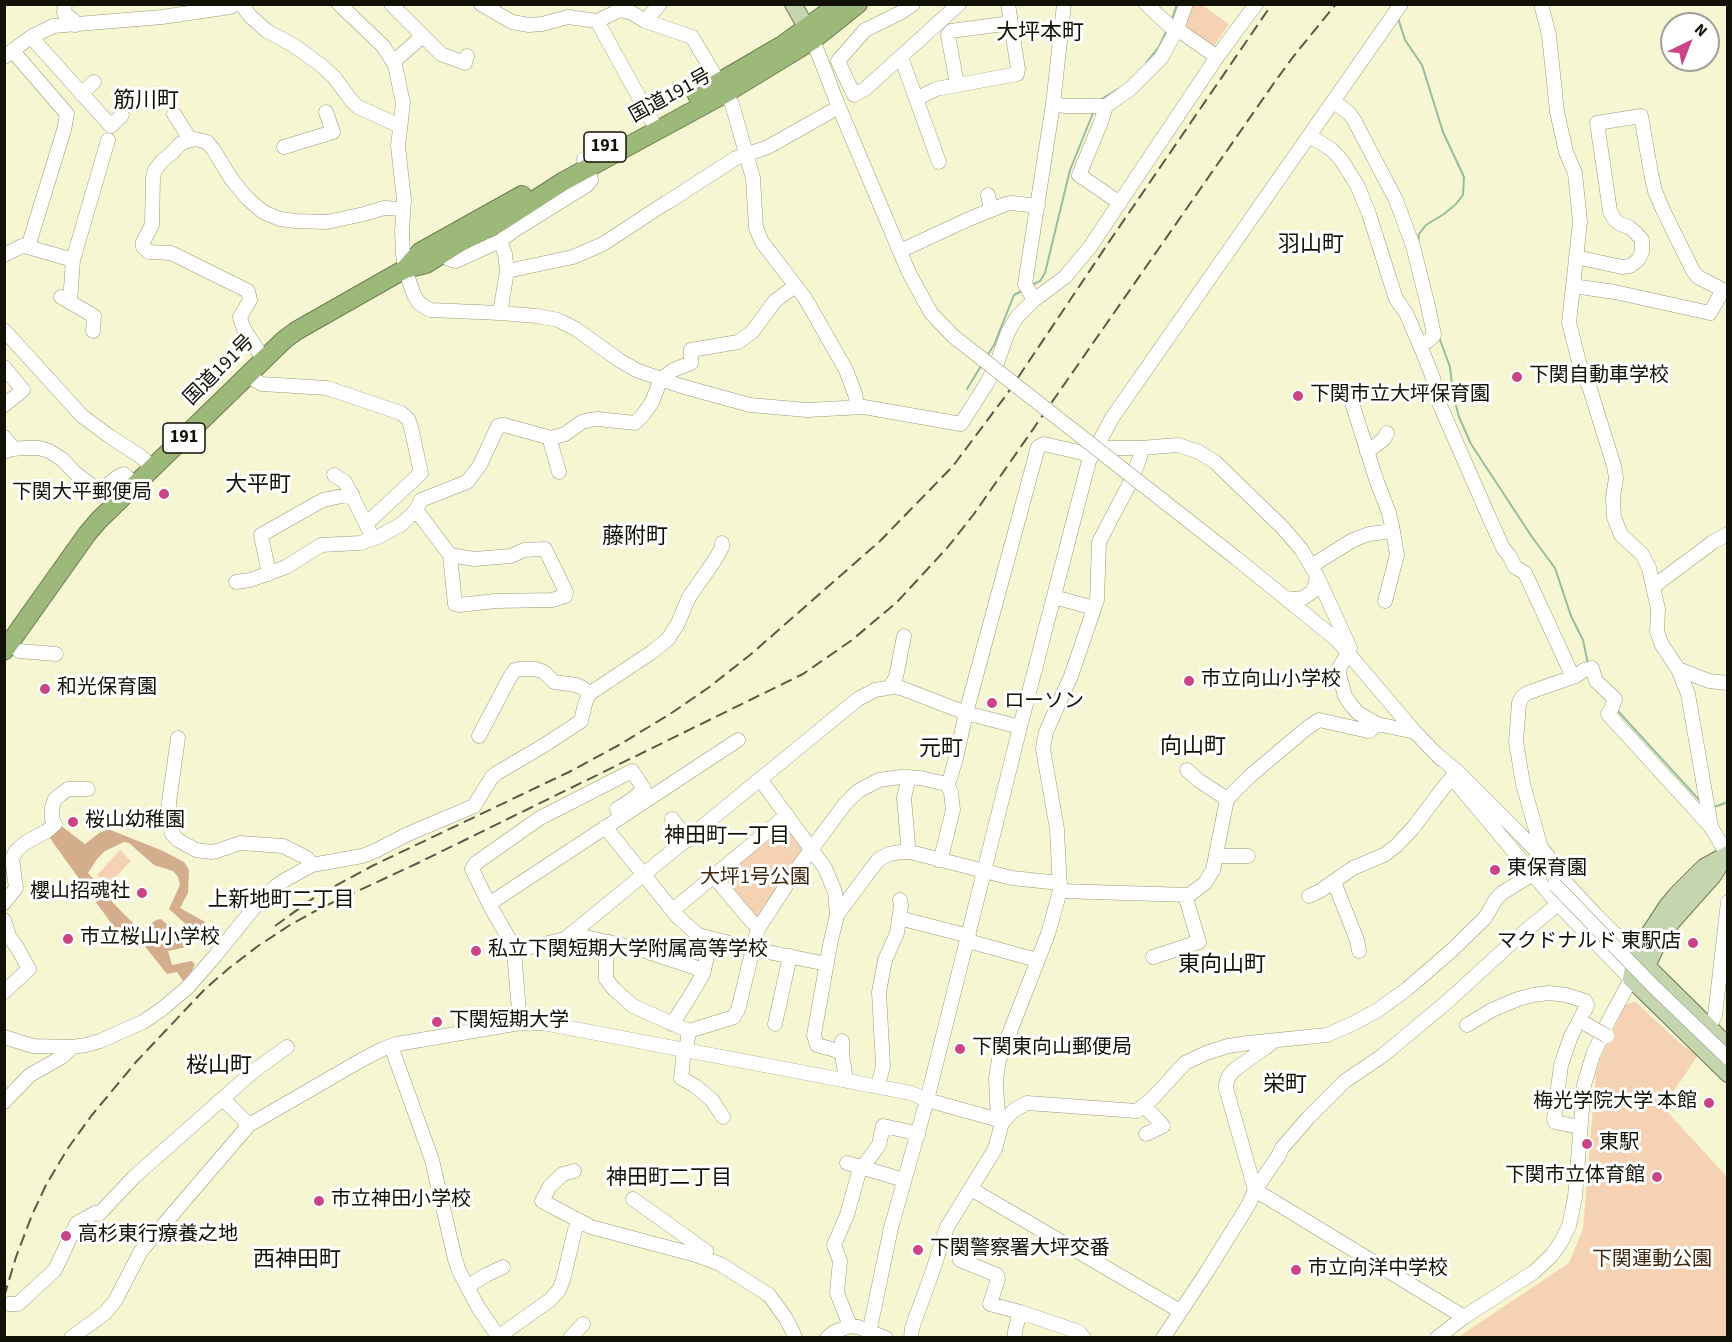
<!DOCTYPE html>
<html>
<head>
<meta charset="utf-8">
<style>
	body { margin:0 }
	#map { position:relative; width:1732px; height:1342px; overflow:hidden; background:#f7f6d3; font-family:"Source Sans 3",sans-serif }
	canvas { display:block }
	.frame { position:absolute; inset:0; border:6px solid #121106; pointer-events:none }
	.north { position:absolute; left:1660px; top:12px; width:60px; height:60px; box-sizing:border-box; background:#fff; border:2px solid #a0a09b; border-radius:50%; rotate:43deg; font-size:16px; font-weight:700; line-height:24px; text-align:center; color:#121106 }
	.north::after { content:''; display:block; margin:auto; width:21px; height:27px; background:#ca4486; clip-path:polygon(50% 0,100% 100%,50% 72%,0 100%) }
</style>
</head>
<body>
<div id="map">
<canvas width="1732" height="1342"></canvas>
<div class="frame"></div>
<div class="north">N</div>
</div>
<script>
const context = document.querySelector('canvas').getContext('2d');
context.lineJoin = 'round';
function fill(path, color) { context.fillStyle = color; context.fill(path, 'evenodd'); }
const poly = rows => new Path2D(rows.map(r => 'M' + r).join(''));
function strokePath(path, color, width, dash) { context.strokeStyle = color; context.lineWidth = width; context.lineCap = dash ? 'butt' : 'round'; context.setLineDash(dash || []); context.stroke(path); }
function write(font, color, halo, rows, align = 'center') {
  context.font = font + ' "Source Sans 3","Noto Sans JP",sans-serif'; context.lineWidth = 6; context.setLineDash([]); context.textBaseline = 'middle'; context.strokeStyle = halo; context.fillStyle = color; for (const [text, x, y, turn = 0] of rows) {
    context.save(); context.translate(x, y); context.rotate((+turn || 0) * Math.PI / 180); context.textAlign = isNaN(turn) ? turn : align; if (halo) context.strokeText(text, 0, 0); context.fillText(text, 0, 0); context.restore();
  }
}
fill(poly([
	[1192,4,1202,5,1229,24,1214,46,1210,46,1186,30,1184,25],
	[785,820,805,852,759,920,719,880],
	[120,850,131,861,108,885,97,875],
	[1633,1002,1636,1002,1682,1045,1698,1055,1663,1107,1727,1177,1727,1337,1457,1338,1569,1263,1583,1229,1596,1072,1602,1054,1625,1005]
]), '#f6d2b4');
fill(poly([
	[60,825,85,844,99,833,108,829,163,851,184,862,189,870,188,893,180,908,205,922,205,931,200,937,169,909,180,885,178,877,173,871,154,865,129,843,124,842,105,851,97,859,88,873,116,906,141,931,156,920,161,919,191,946,168,951,172,965,191,961,195,964,192,971,183,981,177,972,167,974,135,934,124,941,49,837]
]), '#d4ad8d');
strokePath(poly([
	[1398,18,1405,40,1422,65,1443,132,1464,177,1463,195,1456,204,1444,214,1426,225,1419,234,1418,244],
	[1172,19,1177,4],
	[1146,63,1159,47,1167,30],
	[1100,100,1118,89],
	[1032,285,1040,281,1045,273,1070,170,1093,113],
	[1439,337,1450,367,1453,394,1459,417,1471,444,1532,537,1555,568,1571,616,1583,640,1588,664],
	[987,356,994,345,1014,295,1022,291],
	[967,389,981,366],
	[1617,710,1702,803],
	[1714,807,1728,802]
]), '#95be9e', 2);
const minor = poly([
	[65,4,64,13,73,20,75,25],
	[241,4,251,17,267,31,293,45,322,66,334,77,351,100,358,107,400,126],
	[339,4,383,46,395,65,403,103,398,146,404,200,402,231,403,254,405,269,414,295,419,303,430,310,500,313,537,316,558,320,576,329,619,360,636,370,681,386,750,405,807,410,864,407,961,424,987,383,997,363,1008,332,1017,317,1034,300,1065,277,1090,247,1217,57,1256,4],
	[391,4,441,54,465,63,467,56],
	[481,4,512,22,529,25,542,24,568,17,597,21,620,10,632,13,645,21,660,4],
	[913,4,900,13,865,30,838,61,854,95,865,89,959,4],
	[1146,4,1172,28,1177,29,1217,57],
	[1541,4,1549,35,1557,112,1566,152,1575,173,1580,222,1569,323,1580,366,1590,389,1614,466,1616,478,1613,497,1614,517,1621,535,1642,554,1649,568,1658,609,1657,632,1662,645,1678,669,1688,694,1711,827],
	[597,21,657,130],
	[645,21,692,37,732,104,753,178,756,228,762,242,805,298,846,370,855,394,856,400,854,407],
	[31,37,111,126,122,115],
	[813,40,838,105,909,273],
	[13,50,18,57,67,114,64,130,28,247,73,260,108,140],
	[4,57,31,37,53,26,162,17,230,7,236,4],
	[901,57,939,162],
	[393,62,423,36],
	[957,84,948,35,951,31,1011,23],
	[81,94,94,82],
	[916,99,936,89,1017,74,1018,69,1008,4],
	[1334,102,1349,113,1354,120,1396,200,1413,246,1428,306,1434,335,1428,341],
	[1053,104,1065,106,1106,106,1130,89,1161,58,1177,29,1186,4],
	[1106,106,1101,122,1079,175,1120,203],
	[174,114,190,139],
	[1310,136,1332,150,1342,161,1358,187,1369,214,1396,299,1406,313,1422,350,1433,378,1439,403,1485,508,1503,548,1509,555,1515,567,1525,573,1573,677],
	[284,147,333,132,326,112],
	[988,195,991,210],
	[500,241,505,254,507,271,500,313],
	[900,251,969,219,1006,204,1012,203,1038,206],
	[4,255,22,246,28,247],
	[1576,257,1622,267,1630,266,1638,260,1642,252,1642,240,1636,233,1629,227,1620,224,1614,219,1610,211,1597,123,1641,116,1651,173,1655,191,1663,210,1693,271,1698,277,1723,290],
	[449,259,456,261,500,241,516,229,587,185,591,180,588,168,584,159],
	[507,271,573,257,603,244,664,204,668,202,736,158,768,147,830,112],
	[1573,286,1615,292,1710,313,1723,290,1728,291],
	[61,297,94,316,93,331],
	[1034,300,1025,284,1053,104,1064,4],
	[70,302,73,260],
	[4,330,82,416,109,436,140,456,153,468],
	[264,360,244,329,241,321,240,317,250,300,248,291,171,253,149,252,143,247,143,242,152,225,153,177,155,170,162,161,172,153,180,144,184,142,195,139,207,142,213,149,232,180,248,199,263,212,280,219,296,221,327,222,364,214,384,208,403,209],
	[4,367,23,390,4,405],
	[248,376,262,384,327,388,401,413,408,419,411,427,421,473,366,524],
	[1348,390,1376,479,1389,513,1393,531,1397,555,1385,601],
	[4,437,14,449],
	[551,438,551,444,559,472],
	[1095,448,1141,448,1178,445,1199,452,1215,462,1283,528,1301,549,1311,566,1317,576,1315,586,1312,592,1303,598,1295,599,1285,598],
	[4,452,12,449,25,448,39,448,49,451,62,459,74,472,96,489,101,490,119,476,124,474,135,485],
	[1367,452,1384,439,1387,433],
	[334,475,345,482,369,530],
	[416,510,450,555,455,604,459,605,496,601,552,600,565,596,566,592,545,549,524,550,511,556,474,559,450,555],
	[1236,558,1337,640,1415,732,1441,759],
	[1311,566,1353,540,1369,534,1393,531],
	[269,574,261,535,323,500,352,494],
	[1317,576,1350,648],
	[236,582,250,580,286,567,321,545,360,543,378,537,402,524,416,510,421,500,467,482,480,465,498,426,504,425,551,438,565,434,582,422,589,420,598,419,635,423,643,415,652,402,661,379,673,370,691,363,691,350,738,342,752,332,775,301,795,286],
	[1654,586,1713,542,1728,534],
	[1054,597,1094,608],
	[19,651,56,654],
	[1348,654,1340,666,1339,674,1345,696,1351,705,1358,713,1377,724,1415,732],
	[1678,669,1709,681,1728,683],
	[890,687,896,677,904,636],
	[479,736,510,677,515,670,519,669,536,669,544,672,554,682,576,685,583,688,589,694],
	[178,738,169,802,169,822,172,834,178,840,196,850,211,852,217,851,240,843,283,846,307,858,312,865],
	[1435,753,1459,773,1521,835,1595,914,1647,966,1631,979,1607,1024,1593,1055,1584,1085,1575,1197,1569,1226,1561,1242,1552,1255,1534,1272,1464,1317,1437,1338],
	[1187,770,1198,780,1227,799],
	[1452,776,1458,785,1558,904,1631,979],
	[760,779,825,868,835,892,837,915,830,945,814,1035,817,1045,835,1050,842,1054],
	[946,784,950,779,956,758,966,713,1038,447,1044,444,1091,455],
	[672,819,688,840],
	[605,827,677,916,698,935,753,949,827,964],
	[906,852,908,844,904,798,909,777],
	[1216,856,1248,856],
	[1548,856,1541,848,1523,784,1516,742,1519,703,1522,697,1527,693,1576,676,1584,670,1592,668,1596,681,1615,699,1611,710,1608,714,1711,827,1728,856],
	[714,877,752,922,760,926],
	[1334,882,1357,940,1359,951],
	[1060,891,1189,895,1205,883,1213,870,1227,799,1250,776,1307,728,1319,720,1368,731,1371,730,1377,724],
	[1309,896,1320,891,1353,868,1384,855,1396,846,1413,828,1447,783,1453,778],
	[4,903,16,888,12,859,16,851,25,843,47,831,55,824,52,819,52,808,55,799,60,795,68,789,88,789],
	[489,904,738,740],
	[673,910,787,815],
	[837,915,878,860,889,854,901,852,910,852,1012,878,1060,883],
	[899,918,969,936],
	[4,920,9,936,18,949,29,969,4,992],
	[572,934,639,949,703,970],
	[968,941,1037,960],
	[609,942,606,959,606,979,614,989,633,1006,689,1031],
	[514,951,565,939,858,699,875,690,893,687,901,688,966,713,1020,727],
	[1153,957,1199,942,1185,895],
	[520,1023,514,951,512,944,489,904,472,869,476,863,540,818,632,771,644,789,630,801,617,809,620,817],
	[672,1024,689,998,703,974,711,939],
	[775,1024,790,956],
	[1467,1025,1492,1010,1518,999,1533,995,1549,993,1566,995,1585,1001,1587,1005,1586,1008,1571,1036,1561,1065,1554,1119,1555,1122,1580,1127],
	[1708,1028,1715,1016,1728,902],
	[4,1037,33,1046,72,1047,86,1045,100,1041,143,1022,162,1009,188,987,215,956,253,909,275,887,285,880,312,865,362,856,375,851,408,834,474,806,492,777,497,773,543,746,575,725,581,721,582,717,585,704,589,694,652,652,668,639,678,623,689,597,715,560,722,547,722,543],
	[842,1041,842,1054,846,1080],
	[1274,1041,1265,1048,1234,1070,1229,1076,1226,1084,1226,1088,1255,1190,1464,1317],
	[391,1046,432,1160,455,1259,459,1271,478,1307,499,1338],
	[684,1050,681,1078,695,1086,712,1100,723,1117],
	[686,1050,689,1031,734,1017,735,1014,738,1010,757,932,760,926,799,866,845,804,858,791,879,780,901,777,920,778,947,784,951,792,953,810,942,854,938,860],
	[878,1086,883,1066,879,992,885,960,897,933,901,906,900,900],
	[223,1099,249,1125],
	[4,1102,30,1075,62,1057,72,1047],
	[1144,1106,1159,1121,1163,1126,1146,1134],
	[1002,1123,1014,1110,1027,1103,1137,1111,1153,1098,1185,1063,1206,1053,1228,1046,1248,1043,1327,1035,1354,1023,1378,1010,1407,989,1451,951,1485,918,1496,899,1502,893,1533,874],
	[847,1163,904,1180],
	[574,1171,563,1174,550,1186,542,1201,591,1227,696,1255,720,1264,769,1295,785,1317,793,1332,795,1338],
	[971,1189,1180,1311],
	[633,1199,706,1251,704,1258],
	[960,1260,997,1275,998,1279,990,1304,1020,1312],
	[467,1287,486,1275,503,1267],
	[9,1304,18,1304,55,1270,77,1223,95,1213,99,1214,135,1176,255,1070,287,1047],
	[850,1326,837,1293,840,1261,834,1245,847,1215,859,1172,879,1145,883,1126,907,1131,918,1135],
	[498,1337,550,1300,559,1290,563,1280,575,1230,579,1222],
	[71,1338,105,1313,115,1301,141,1251,249,1125,365,1058,385,1048,397,1044,520,1023,543,1023,911,1093,927,1100,999,1120],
	[570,1338,583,1324],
	[827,1338,834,1332,850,1326,858,1327,886,1338],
	[868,1338,891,1228,927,1100,1020,727,1089,461,1112,418,1401,4],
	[911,1338,912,1328,932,1273,947,1227,995,1149,1002,1123,999,1120,997,1103,996,1078,999,1060,1048,934,1060,891,1057,829,1043,749,1046,732,1071,676,1097,600,1099,542,1132,479,1140,457,1141,448],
	[1015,1338,1015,1331,1020,1312,1079,1332,1084,1338],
	[1163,1338,1208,1270,1249,1204,1255,1190,1279,1155,1282,1148,1309,1117,1345,1081,1382,1056,1448,1001,1517,938,1558,904]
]);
const major = poly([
	[793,4,812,37],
	[1728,854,1704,867,1677,894,1667,906,1635,955,1631,979,1728,1074],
	[1725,857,1713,876,1672,922,1658,943,1647,966,1728,1046]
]);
const highway = poly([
	[697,95,781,46,839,4],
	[405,269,420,252,522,195],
	[4,651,87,534,99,520,284,340,296,331,405,269,426,264,461,242,499,223,564,181,726,93,813,40,858,4]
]);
strokePath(minor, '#9b9a78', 15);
strokePath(major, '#6c7e51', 18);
strokePath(highway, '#6c7e51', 20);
strokePath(minor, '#fff', 14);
strokePath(major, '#c4d5af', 16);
strokePath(highway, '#9cb979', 18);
strokePath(poly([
	[275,926,315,897,372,866,569,772,619,745,670,714,708,688,750,655,880,541,953,466,1007,394,1111,239,1272,4],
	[4,1297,16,1257,32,1215,46,1185,68,1148,92,1115,136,1062,205,989,228,969,258,946,290,925,321,908,418,863,803,674,852,640,897,602,947,548,974,514,1274,83,1293,57,1336,4]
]), '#5b5a47', 2, [12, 6]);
const minorBridge = poly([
	[909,273,931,313,953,336,1236,558],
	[1555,885,1653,986,1728,1058],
	[1584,1023,1607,1036]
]);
strokePath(minorBridge, '#9b9a78', 15, []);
strokePath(minorBridge, '#fff', 14);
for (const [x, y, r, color] of [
	[1517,377,6,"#ca4486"],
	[1298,396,6,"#ca4486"],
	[164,494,6,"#ca4486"],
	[1189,681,6,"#ca4486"],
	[45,689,6,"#ca4486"],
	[992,703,6,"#ca4486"],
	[73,822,6,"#ca4486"],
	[1495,870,6,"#ca4486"],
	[142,893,6,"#ca4486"],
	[68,939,6,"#ca4486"],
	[1693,943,6,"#ca4486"],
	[476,951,6,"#ca4486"],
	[437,1022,6,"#ca4486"],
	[960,1049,6,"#ca4486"],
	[1709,1103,6,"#ca4486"],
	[1587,1144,6,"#ca4486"],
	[1657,1177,6,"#ca4486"],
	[319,1201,6,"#ca4486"],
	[66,1236,6,"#ca4486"],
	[918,1250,6,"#ca4486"],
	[1296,1270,6,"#ca4486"]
]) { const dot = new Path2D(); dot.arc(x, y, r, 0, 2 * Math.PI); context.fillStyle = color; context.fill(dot); strokePath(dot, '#fff', 2); }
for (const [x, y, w] of [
	[605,147,42],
	[184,438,42]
]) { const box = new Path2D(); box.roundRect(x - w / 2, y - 15, w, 30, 4.5); context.fillStyle = '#fff'; context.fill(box); strokePath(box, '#121106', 1.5); }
write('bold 18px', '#121106', null, [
	["191",605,147],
	["191",184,438]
]);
write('20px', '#121106', '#fff', [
	["国道191号",671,97,-29],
	["国道191号",220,371,-45]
]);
write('20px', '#121106', '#fff', [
	["下関自動車学校",1529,377],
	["下関市立大坪保育園",1310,396],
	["下関大平郵便局",152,494,"right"],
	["市立向山小学校",1201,681],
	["和光保育園",57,689],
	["ローソン",1004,703],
	["桜山幼稚園",85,822],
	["東保育園",1507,870],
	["櫻山招魂社",130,893,"right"],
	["市立桜山小学校",80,939],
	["マクドナルド 東駅店",1681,943,"right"],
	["私立下関短期大学附属高等学校",488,951],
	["下関短期大学",449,1022],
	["下関東向山郵便局",972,1049],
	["梅光学院大学 本館",1697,1103,"right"],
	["東駅",1599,1144],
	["下関市立体育館",1645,1177,"right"],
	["市立神田小学校",331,1201],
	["高杉東行療養之地",78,1236],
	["下関警察署大坪交番",930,1250],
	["市立向洋中学校",1308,1270]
], 'left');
write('20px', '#42270d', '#fff', [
	["大坪1号公園",755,879],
	["下関運動公園",1652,1261]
]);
write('21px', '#121106', '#fff', [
	["神田町一丁目",727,837],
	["上新地町二丁目",281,901],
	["神田町二丁目",669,1179]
]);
write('22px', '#121106', '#fff', [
	["大坪本町",1040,34],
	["筋川町",146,102],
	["羽山町",1311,246],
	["大平町",258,486],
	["藤附町",635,538],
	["向山町",1193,748],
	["元町",941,750],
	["東向山町",1222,966],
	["桜山町",219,1067],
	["栄町",1285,1086],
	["西神田町",297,1261]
]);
</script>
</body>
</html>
